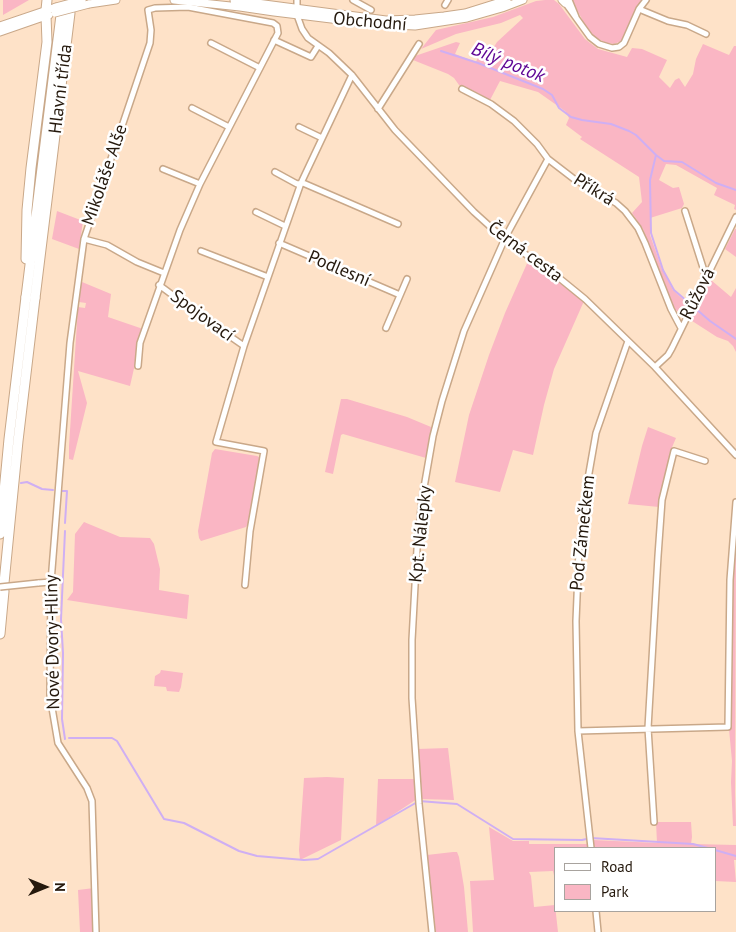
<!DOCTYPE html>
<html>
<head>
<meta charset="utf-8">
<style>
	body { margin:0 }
	#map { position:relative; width:736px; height:932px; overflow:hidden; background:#fee2c8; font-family:"PT Sans",sans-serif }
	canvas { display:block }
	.legend { position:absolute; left:554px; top:847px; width:162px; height:65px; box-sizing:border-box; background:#fff; border:1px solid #a8a39e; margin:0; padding:6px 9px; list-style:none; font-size:15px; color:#25190d }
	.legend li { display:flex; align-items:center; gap:10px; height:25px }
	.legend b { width:25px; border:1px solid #a8a39e }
	.north { position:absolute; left:20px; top:862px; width:50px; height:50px; -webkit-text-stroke:4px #fff; paint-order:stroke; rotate:90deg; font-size:14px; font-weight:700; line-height:20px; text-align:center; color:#25190d }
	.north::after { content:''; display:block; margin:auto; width:18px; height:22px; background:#25190d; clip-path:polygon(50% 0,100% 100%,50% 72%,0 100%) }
</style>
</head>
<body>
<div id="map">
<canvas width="736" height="932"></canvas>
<ul class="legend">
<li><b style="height:6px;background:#fff"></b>Road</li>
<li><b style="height:14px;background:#fab6c4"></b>Park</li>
</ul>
<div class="north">N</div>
</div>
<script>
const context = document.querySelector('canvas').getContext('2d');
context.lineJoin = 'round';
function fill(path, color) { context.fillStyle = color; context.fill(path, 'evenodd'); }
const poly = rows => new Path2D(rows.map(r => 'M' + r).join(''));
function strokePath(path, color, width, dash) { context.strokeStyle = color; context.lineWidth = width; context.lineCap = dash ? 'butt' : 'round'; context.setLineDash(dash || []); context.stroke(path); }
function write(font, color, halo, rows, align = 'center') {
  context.font = font + ' "PT Sans",sans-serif'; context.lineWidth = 5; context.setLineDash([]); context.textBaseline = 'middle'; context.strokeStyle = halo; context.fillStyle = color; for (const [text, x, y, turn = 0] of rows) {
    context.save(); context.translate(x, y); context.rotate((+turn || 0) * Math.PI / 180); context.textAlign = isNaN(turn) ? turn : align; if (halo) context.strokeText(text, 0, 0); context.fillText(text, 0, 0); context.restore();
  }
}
fill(poly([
	[3,0,29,0,3,15],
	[545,0,554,0,559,4,585,39,598,49,627,57,632,48,642,49,667,60,659,77,670,88,675,80,679,78,685,87,693,74,696,59,703,44,729,55,734,46,736,46,736,210,734,209,735,205,714,195,717,188,676,165,666,164,659,180,673,188,679,187,684,204,682,208,650,218,650,235,662,269,673,290,688,304,683,313,675,310,643,229,632,213,642,202,639,177,580,139,582,137,566,125,569,118,565,111,538,92,500,81,490,100,478,93,459,85,454,78,448,74,413,60,415,56,456,42,460,43,455,54,476,62,479,55,490,53,497,42,523,18,520,15,501,23,456,34,421,49,436,30,493,17,536,1],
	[572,0,642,0,633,16,622,41,614,44,606,43,593,36,586,27],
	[57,211,83,221,79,249,52,239],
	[735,229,736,229,736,257,725,249],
	[529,259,555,278,584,301,554,369,544,405,533,455,513,450,500,492,455,482,469,415,489,355,505,313],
	[711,280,731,297,736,288,736,352,733,346,728,341,717,337,689,319],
	[82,282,111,294,108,317,143,329,130,386,78,371,87,403,73,460,69,459,69,446,78,307,85,308,86,303,79,302,80,286],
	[341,399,347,399,407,417,431,427,431,440,428,456,426,458,343,434,341,435,333,474,325,472],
	[648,427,676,438,670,452,659,507,628,504,642,446],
	[215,449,257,456,259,457,260,461,249,522,246,527,201,541,199,538,198,531,212,453],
	[84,522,120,537,150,538,154,544,160,569,159,590,189,595,187,619,67,600,73,592,75,534],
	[736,528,735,792,736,826,733,826,731,782,732,761,729,729,733,572],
	[161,670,183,673,181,687,179,692,167,691,166,687,154,686,155,676,160,673],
	[448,748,454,800,420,799,417,749],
	[327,777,344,778,341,840,300,860,299,850,304,778],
	[378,779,416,779,417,799,376,826],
	[656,822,691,822,692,837,691,844,736,845,736,860,734,860,736,882,715,881,715,848,594,848,593,840,657,843],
	[489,827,513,841,529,841,529,844,588,844,588,848,555,848,555,880,553,871,529,872,531,876,534,907,555,905,558,932,473,932,470,881,494,880],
	[453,852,457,852,459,857,464,887,468,932,435,932,432,896,427,855],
	[94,888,95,932,80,932,78,890]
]), '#fab6c4');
strokePath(poly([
	[441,51,478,63,543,89,552,95,559,108,571,117,582,120,611,124,629,131,636,135,656,155,650,180,651,233,663,270,674,290,710,321,736,339],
	[656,155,664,161,682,162,716,183,736,190],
	[21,483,27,482,42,489,53,490],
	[60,491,67,491,65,523],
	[65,531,61,619,63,653,62,719,65,739],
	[69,738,112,738,117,741,164,819,184,823,239,851,257,856,304,860,318,859,419,801,457,804,513,839,582,840,591,838,693,844,708,848],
	[715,850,736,856]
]), '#cfaff3', 2);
const minor = poly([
	[297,0,297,15,302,29,308,38,329,53,352,75,395,130,474,212,505,240,558,277,585,299,655,367,736,455],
	[353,0,371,10],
	[569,0,576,17],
	[564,1,590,37,599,44,612,48,619,47,624,43,639,9,646,0],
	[445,5,448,0],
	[639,9,668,21,687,25,706,34],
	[274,40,311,57,318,46],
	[211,43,260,68],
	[462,89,491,104,514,121,537,144,548,159,574,179,616,203,625,211,638,228,645,243,671,309,681,328],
	[192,108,229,127],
	[378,109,419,44],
	[299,127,322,138],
	[163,169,200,184],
	[275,172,297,184,303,183,398,224],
	[685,211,706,277],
	[256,212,285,226],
	[84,239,107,245,137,262,164,273],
	[279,243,400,295],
	[201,251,268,277],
	[159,285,205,319,244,346],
	[386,328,407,279],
	[655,367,668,355,672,348,736,217],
	[38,583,51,582],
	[245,585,250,531,264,451,216,442,244,346,301,183,352,75],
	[578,731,728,727,730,580,736,502],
	[654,822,648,728,658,556,662,500,674,451,705,461],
	[591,848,578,731,576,621,579,549,589,473,596,433,628,341],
	[596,911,598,932],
	[96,932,92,801,87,788,58,743,50,696,51,582,70,343,84,239,150,43,151,30,148,10,155,8,188,7,273,23,277,26,278,33,200,184,180,230,140,343,138,366],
	[432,932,419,804,412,698,412,640,417,549,422,499,433,436,442,401,464,331,506,236,548,159]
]);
const secondary = poly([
	[174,0,240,7,274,12,372,24,415,26,467,18,502,8,523,0],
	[234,0,386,20,415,19,444,16,465,13,507,0],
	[562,0,565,3],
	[89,4,116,0],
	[0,26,56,7],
	[0,32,49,15]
]);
const trunk = poly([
	[46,10,47,0],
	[26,259,27,210,31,168,47,42,46,16],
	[26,297,61,15],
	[35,298,70,13]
]);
const motorway = poly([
	[0,534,9,439,26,297],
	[4,583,18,441,35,298],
	[0,634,4,591]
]);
strokePath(minor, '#c9a889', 8);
strokePath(secondary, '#c9a889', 9);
strokePath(trunk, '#c9a889', 11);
strokePath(motorway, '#c9a889', 11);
strokePath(minor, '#fff', 5);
strokePath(secondary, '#fff', 7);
strokePath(trunk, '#fff', 9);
strokePath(motorway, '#fff', 9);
const minorBridge = poly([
	[0,587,38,583]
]);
const secondaryBridge = poly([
	[56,7,82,0],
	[55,13,89,4]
]);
strokePath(minorBridge, '#c9a889', 8, []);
strokePath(secondaryBridge, '#c9a889', 9, []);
strokePath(minorBridge, '#fff', 5);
strokePath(secondaryBridge, '#fff', 7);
write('18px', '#25190d', '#fff', [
	["Obchodní",370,22,5],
	["Hlavní třída",61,89,-83],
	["Mikoláše Alše",105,175,-71],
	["Příkrá",594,190,32],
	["Černá cesta",525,252,37],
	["Podlesní",339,269,23],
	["Růžová",698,294,-63],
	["Spojovací",202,316,36],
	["Pod Zámečkem",583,533,-84],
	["Kpt. Nálepky",421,534,-84],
	["Nové Dvory-Hlíny",53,642,-91]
]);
write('italic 19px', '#5e0594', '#fff', [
	["Bílý potok",508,63,22]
]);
</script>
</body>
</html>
